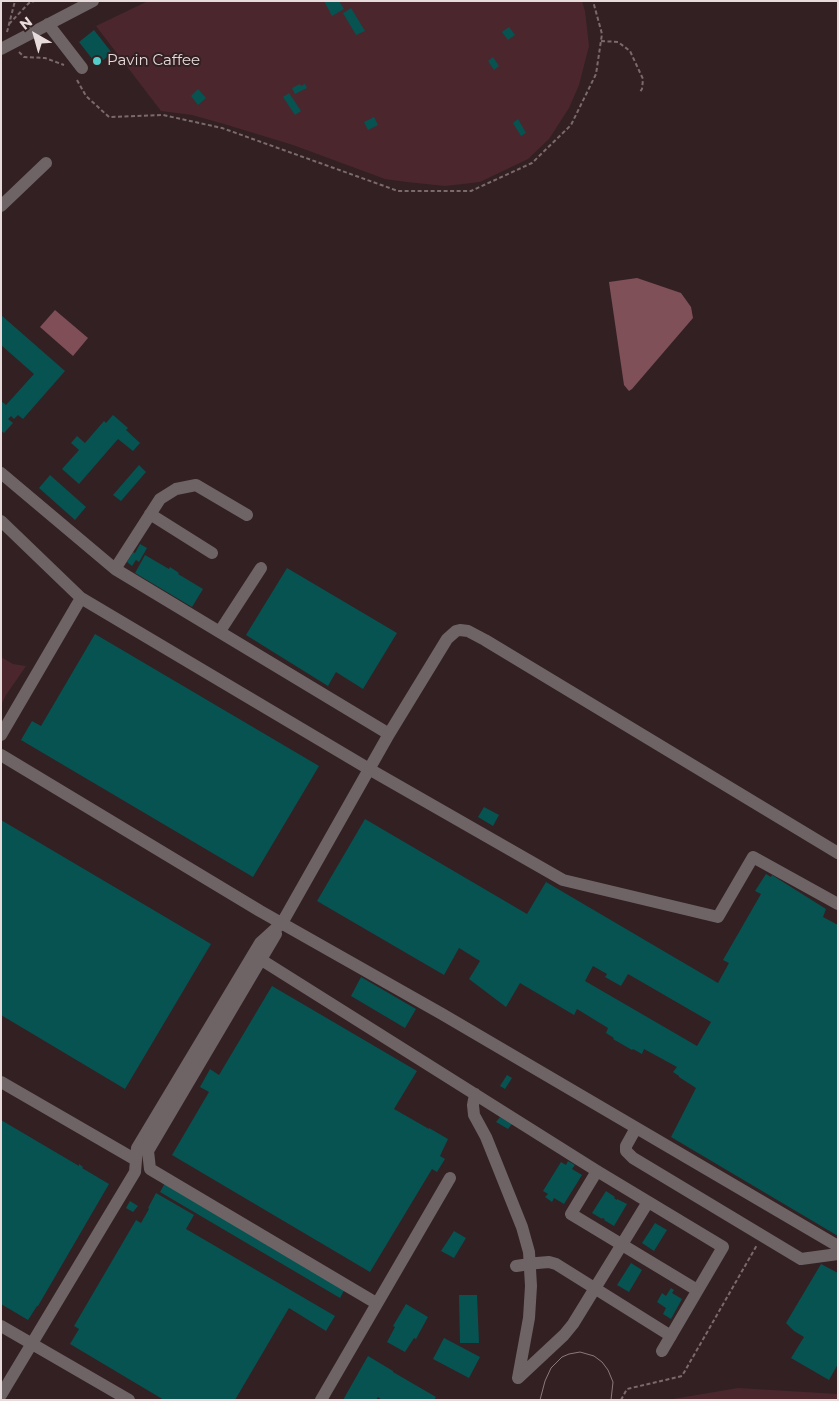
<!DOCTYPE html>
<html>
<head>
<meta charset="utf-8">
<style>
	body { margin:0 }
	#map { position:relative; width:839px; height:1401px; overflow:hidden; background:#332023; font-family:Montserrat,sans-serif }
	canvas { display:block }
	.frame { position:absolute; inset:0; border:2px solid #e8dbdc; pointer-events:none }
	.north { position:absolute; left:10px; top:10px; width:50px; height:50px; -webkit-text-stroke:4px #332023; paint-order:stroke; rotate:322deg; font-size:14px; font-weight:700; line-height:20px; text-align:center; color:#e8dbdc }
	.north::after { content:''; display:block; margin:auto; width:18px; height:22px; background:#e8dbdc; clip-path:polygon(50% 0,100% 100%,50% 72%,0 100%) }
</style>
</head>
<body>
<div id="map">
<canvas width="839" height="1401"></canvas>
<div class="frame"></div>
<div class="north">N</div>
</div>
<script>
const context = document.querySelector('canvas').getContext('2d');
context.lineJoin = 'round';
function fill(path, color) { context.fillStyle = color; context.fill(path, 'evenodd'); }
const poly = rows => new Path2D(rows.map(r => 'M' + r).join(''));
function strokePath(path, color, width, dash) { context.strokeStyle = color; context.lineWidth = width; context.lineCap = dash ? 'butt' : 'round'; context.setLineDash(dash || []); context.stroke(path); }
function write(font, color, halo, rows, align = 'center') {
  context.font = font + ' Montserrat,sans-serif'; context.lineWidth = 4; context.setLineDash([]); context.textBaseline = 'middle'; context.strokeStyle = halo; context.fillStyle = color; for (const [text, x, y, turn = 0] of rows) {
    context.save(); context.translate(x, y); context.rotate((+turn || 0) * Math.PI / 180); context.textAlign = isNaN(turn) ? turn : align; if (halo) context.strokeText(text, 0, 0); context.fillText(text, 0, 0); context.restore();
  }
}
fill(poly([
	[148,1,582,1,585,11,589,46,579,85,569,108,549,139,528,159,480,182,445,186,407,182,385,179,293,145,224,124,192,115,161,111,96,26],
	[1,657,13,664,26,666,6,695,1,705],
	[738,1388,838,1394,838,1400,667,1400]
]), '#4b262d');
fill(poly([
	[637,278,681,293,691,307,693,318,632,389,629,391,624,385,609,282]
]), '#805058');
fill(poly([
	[55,310,88,338,73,356,40,327]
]), '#7f4e57');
fill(poly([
	[324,1,339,1,344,9,332,16],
	[351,8,365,31,356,35,343,13],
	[509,27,515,35,508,40,502,32],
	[94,30,112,53,97,65,79,42],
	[493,57,499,66,494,70,488,61],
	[300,84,301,86,305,84,307,88,295,94,292,88],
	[198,89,206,98,198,105,191,96],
	[289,93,301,111,295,115,283,97],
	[374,117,378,125,368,130,364,122],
	[518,119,526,133,521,136,513,123],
	[1,315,65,371,23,419,18,415,14,419,11,416,8,419,13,423,4,433,1,431,1,401,6,405,34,374,1,345],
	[113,415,128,428,126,430,140,443,133,451,118,439,79,484,62,469,79,450,71,443,77,436,85,443,104,421,106,423],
	[139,465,146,472,121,501,113,495],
	[50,475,86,507,75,520,39,488],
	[140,544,147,548,139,562,136,560,132,566,127,562,133,552,135,553],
	[145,555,169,569,170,567,179,573,178,574,203,589,192,607,135,573],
	[287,568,397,633,363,689,336,672,328,686,246,635],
	[95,634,319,766,253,877,21,740,32,721,41,726],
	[484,807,499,815,493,826,478,817],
	[365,819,527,914,546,882,718,983,729,963,723,960,761,894,755,891,766,874,771,877,772,875,826,909,823,917,838,925,838,1236,671,1137,696,1088,679,1077,679,1076,673,1072,677,1067,644,1049,642,1054,633,1049,632,1050,613,1039,614,1038,606,1033,608,1028,577,1009,574,1015,520,983,506,1007,469,979,480,961,459,948,444,975,317,901],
	[593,966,607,974,605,977,621,986,628,974,711,1022,697,1046,585,981],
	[1,820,211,944,125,1089,1,1015],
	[361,977,416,1009,405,1028,351,996],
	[272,986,417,1071,394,1109,429,1129,429,1128,448,1139,440,1156,445,1159,437,1172,432,1169,370,1272,172,1155,209,1092,200,1087,210,1069,219,1075],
	[507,1075,512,1078,505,1089,500,1086],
	[500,1117,512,1124,508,1129,496,1122],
	[1,1120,79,1166,79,1164,83,1167,82,1168,109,1184,38,1306,37,1306,28,1320,1,1304],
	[568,1161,575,1165,572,1169,582,1175,564,1204,554,1198,552,1202,545,1197,548,1194,543,1191,561,1162,566,1165],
	[165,1183,345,1289,340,1298,160,1192],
	[606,1191,615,1197,614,1198,617,1200,617,1199,627,1204,614,1226,604,1220,605,1219,602,1218,602,1219,592,1213],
	[156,1193,194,1215,186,1229,335,1316,326,1331,289,1308,235,1400,164,1400,70,1344,79,1329,74,1326,136,1220,141,1223,149,1209,148,1208],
	[130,1201,138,1206,133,1212,126,1208],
	[655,1223,667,1230,654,1251,642,1243],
	[454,1231,466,1238,454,1258,441,1251],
	[631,1263,642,1270,629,1292,617,1285],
	[821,1264,838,1273,838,1364,829,1380,791,1358,804,1337,794,1331,786,1323],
	[671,1288,674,1290,672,1293,682,1299,671,1319,663,1314,666,1308,657,1302,662,1293,666,1296],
	[459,1295,477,1295,479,1343,460,1343],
	[406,1304,428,1317,416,1339,414,1338,405,1352,387,1342,395,1327,393,1326],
	[444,1338,480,1357,469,1378,433,1359],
	[368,1356,393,1371,393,1372,436,1397,434,1400,382,1400,378,1397,376,1400,343,1400]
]), '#065351');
strokePath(poly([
	[9,24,29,3,34,1],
	[7,32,15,1],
	[601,41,618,42,630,51,643,79,642,89,639,93],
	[19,52,24,57,45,58,64,65],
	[77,80,86,96,109,117,163,115,222,128,398,191,471,191,532,163,571,125,596,74,602,34,593,1],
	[621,1400,627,1389,682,1376,757,1245]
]), '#7b6a6c', 2, [4, 2.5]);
strokePath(poly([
	[48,24,82,68],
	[1,49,93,1],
	[1,206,46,163],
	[1,473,115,569,389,734,282,923,260,943,137,1148,135,1172,1,1395],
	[150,514,212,553],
	[1,521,81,598,369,769,563,880,718,917,753,857,838,904],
	[115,569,160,499,176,489,196,485,247,515],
	[220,631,261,568],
	[389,734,447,639,456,631,460,630,468,631,485,640,838,853],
	[1,735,81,598],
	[1,755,260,911,442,1014,838,1246],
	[276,934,148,1151,150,1169,376,1303],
	[260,959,597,1171,723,1247,662,1351],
	[1,1082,136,1160],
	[475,1094,473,1105,474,1115,486,1137,522,1227,529,1252,531,1286,529,1318,518,1378],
	[636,1128,626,1146,626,1151,633,1158,801,1259,838,1254],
	[597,1171,571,1214,697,1290],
	[537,1263,549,1262,556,1264,671,1336],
	[1,1326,129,1400],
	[518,1378,564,1335,573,1324,648,1202],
	[321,1400,450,1178]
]), '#6e6466', 12);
strokePath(poly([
	[540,1400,545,1381,551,1368,562,1357,569,1354,580,1352,594,1356,602,1362,608,1370,613,1382,611,1400]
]), '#8a7a7c', 1);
strokePath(poly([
	[516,1266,537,1263]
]), '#6e6466', 12);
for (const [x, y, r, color] of [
	[97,61,5,"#53cdca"]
]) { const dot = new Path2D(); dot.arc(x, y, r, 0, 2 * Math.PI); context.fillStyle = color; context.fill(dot); strokePath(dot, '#332023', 2); }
write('15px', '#e8dbdc', '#332023', [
	["Pavin Caffee",107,61]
], 'left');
</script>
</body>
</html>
